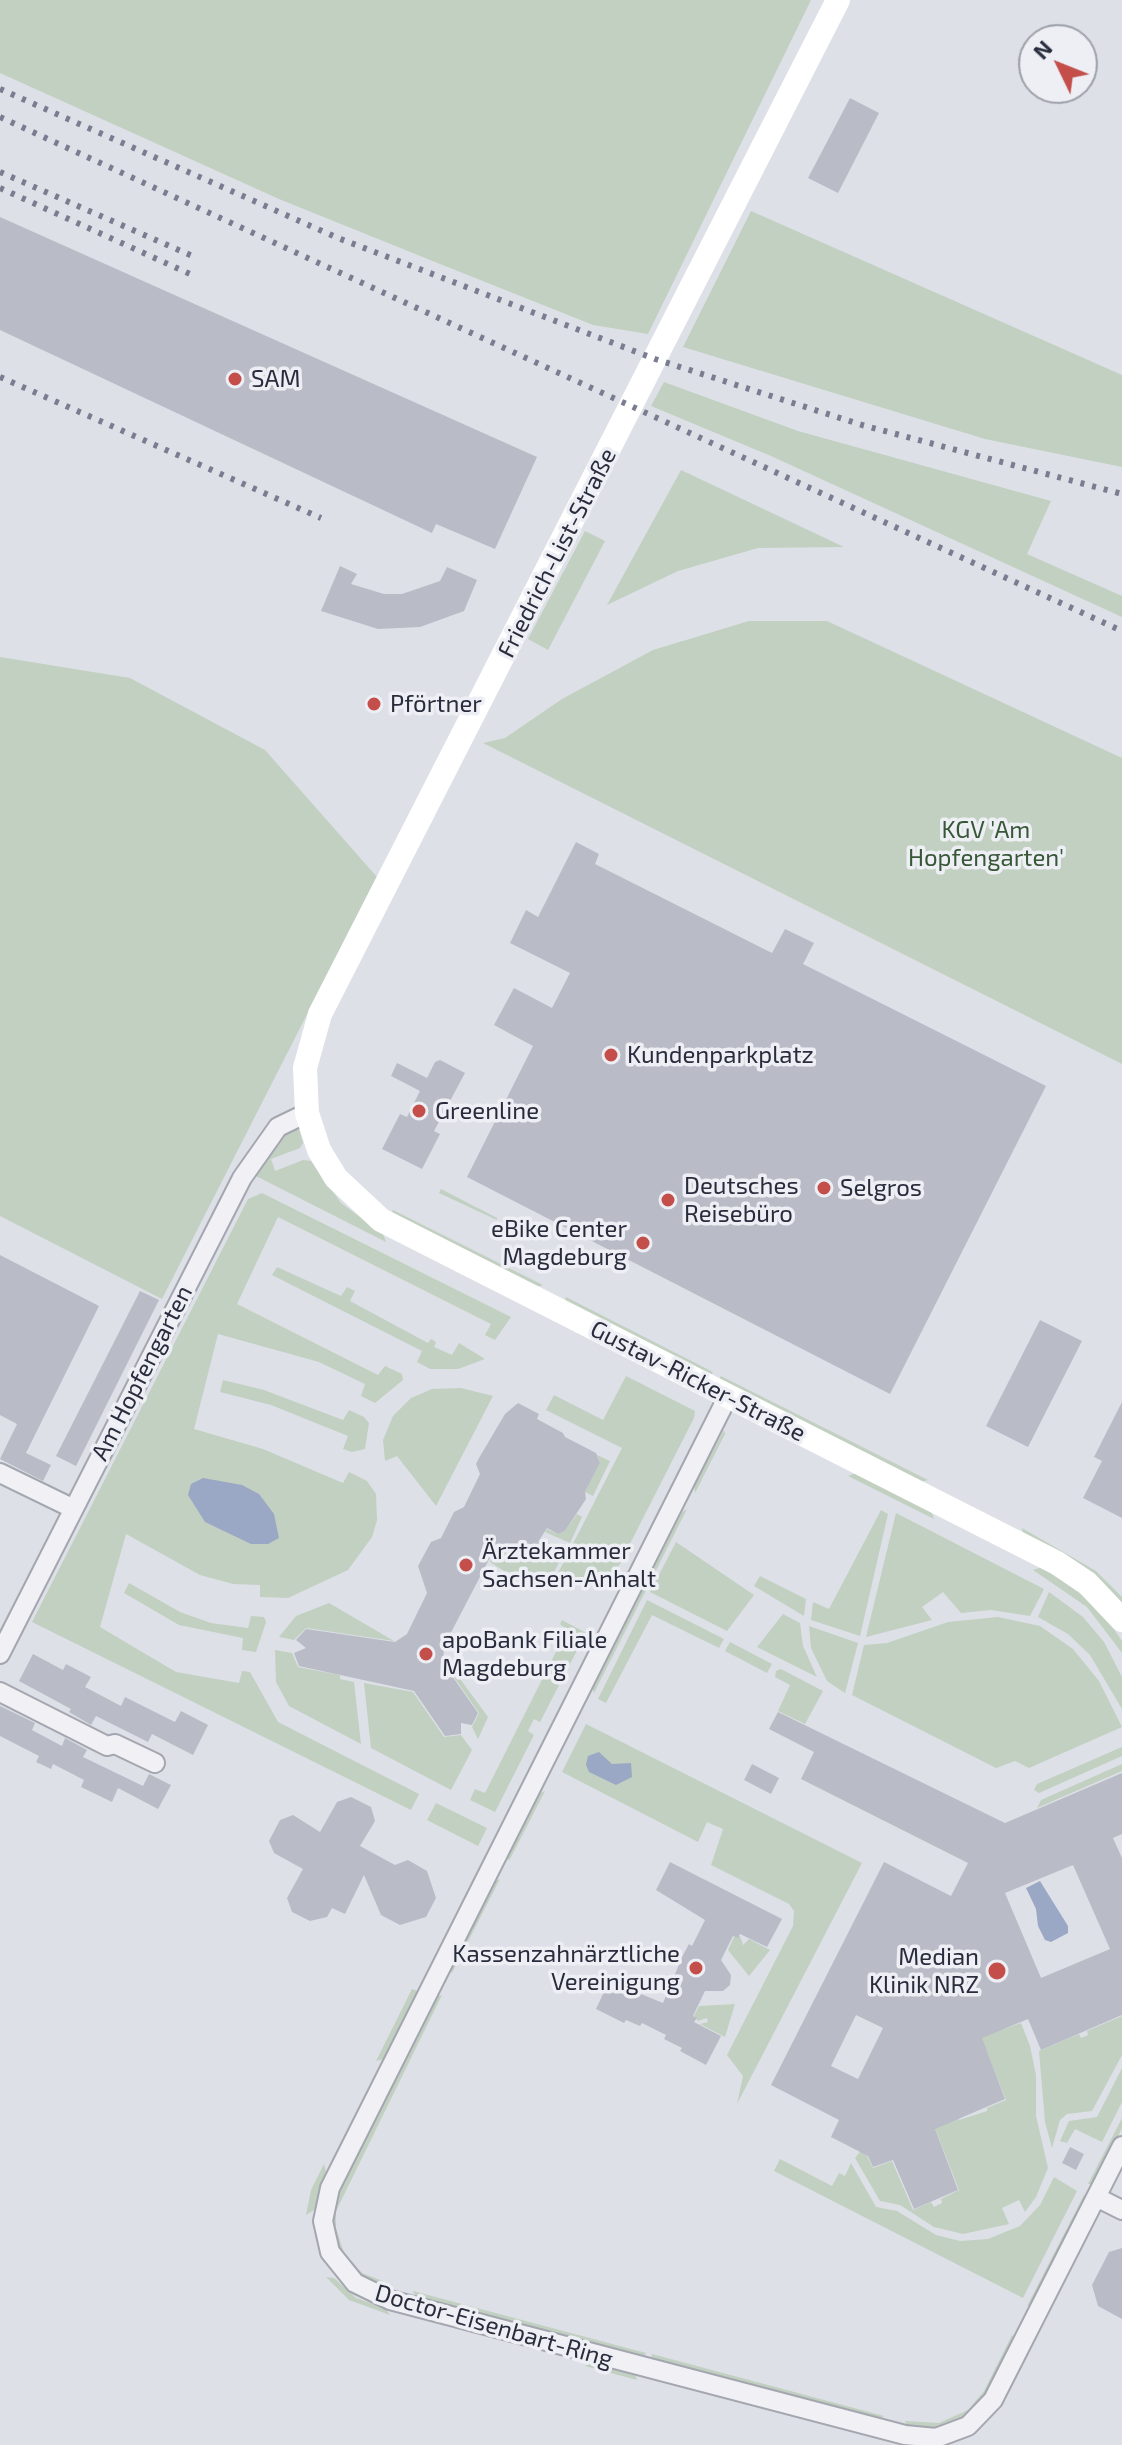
<!DOCTYPE html>
<html>
<head>
<meta charset="utf-8">
<style>
	body { margin:0 }
	#map { position:relative; width:1122px; height:2445px; overflow:hidden; background:#dee0e7; font-family:"Exo 2",sans-serif }
	canvas { display:block }
	.north { position:absolute; left:1018px; top:24px; width:80px; height:80px; box-sizing:border-box; background:#edeff4; border:2px solid #9ea1aa; border-radius:50%; rotate:313deg; font-size:22px; font-weight:700; line-height:32px; text-align:center; color:#282c3c }
	.north::after { content:''; display:block; margin:auto; width:28px; height:36px; background:#c44e4a; clip-path:polygon(50% 0,100% 100%,50% 72%,0 100%) }
</style>
</head>
<body>
<div id="map">
<canvas width="1122" height="2445"></canvas>
<div class="north">N</div>
</div>
<script>
const context = document.querySelector('canvas').getContext('2d');
context.lineJoin = 'round';
function fill(path, color) { context.fillStyle = color; context.fill(path, 'evenodd'); }
const poly = rows => new Path2D(rows.map(r => 'M' + r).join(''));
function strokePath(path, color, width, dash) { context.strokeStyle = color; context.lineWidth = width; context.lineCap = dash ? 'butt' : 'round'; context.setLineDash(dash || []); context.stroke(path); }
function write(font, color, halo, rows, align = 'center') {
  context.font = font + ' "Exo 2",sans-serif'; context.lineWidth = 7; context.setLineDash([]); context.textBaseline = 'middle'; context.strokeStyle = halo; context.fillStyle = color; for (const [text, x, y, turn = 0] of rows) {
    context.save(); context.translate(x, y); context.rotate((+turn || 0) * Math.PI / 180); context.textAlign = isNaN(turn) ? turn : align; if (halo) context.strokeText(text, 0, 0); context.fillText(text, 0, 0); context.restore();
  }
}
fill(poly([
	[0,0,811,0,648,334,593,325,435,262,279,199,0,73],
	[751,211,1122,375,1122,467,985,439,683,347],
	[664,382,798,431,1051,501,1027,554,1122,596,1122,617,771,456,651,406],
	[681,470,844,547,758,548,678,571,607,605],
	[585,531,605,541,548,650,528,639],
	[749,621,827,621,1122,758,1122,1064,483,743,505,738,562,699,653,650],
	[0,657,130,678,265,750,377,877,162,1299,0,1216],
	[287,1113,296,1118,303,1143,300,1148,271,1159,275,1171,303,1160,311,1161,341,1203,383,1234,386,1242,252,1174,280,1116],
	[441,1189,497,1218,497,1220,439,1193],
	[262,1193,511,1317,495,1340,485,1335,491,1324,278,1217,237,1304,378,1375,385,1366,402,1374,403,1380,375,1403,361,1396,365,1384,319,1362,218,1334,194,1429,263,1449,343,1483,349,1472,367,1481,376,1494,377,1520,372,1537,348,1570,288,1598,260,1597,260,1585,233,1584,200,1575,126,1534,100,1627,176,1672,239,1683,242,1671,250,1672,278,1722,419,1794,411,1810,32,1622,248,1199],
	[393,1210,543,1285,537,1287,391,1214],
	[277,1267,341,1296,347,1287,355,1291,350,1301,428,1343,431,1339,436,1342,434,1347,452,1355,459,1343,485,1359,458,1369,430,1369,417,1362,422,1351,272,1275],
	[566,1297,713,1372,711,1376,565,1301],
	[626,1376,695,1411,694,1418,609,1585,555,1579,622,1448,546,1410,554,1395,603,1420],
	[721,1376,928,1480,921,1482,719,1379],
	[223,1380,264,1390,343,1420,349,1410,364,1417,369,1423,365,1449,352,1452,343,1449,348,1436,271,1405,220,1392],
	[461,1388,493,1396,436,1506,397,1456,385,1461,383,1440,393,1416,411,1398,432,1389],
	[724,1430,725,1434,695,1493,694,1485],
	[597,1455,610,1461,593,1496,585,1492,600,1463],
	[856,1473,931,1511,934,1519,848,1476],
	[687,1509,594,1693,592,1687,682,1512],
	[881,1510,888,1514,860,1636,811,1620,813,1602,829,1609],
	[896,1513,1044,1589,1030,1616,991,1610,961,1613,943,1592,922,1607,932,1620,866,1637],
	[577,1514,582,1517,570,1543,545,1532,547,1529,558,1534,565,1531],
	[1022,1528,1096,1571,1122,1597,1122,1604,1023,1534],
	[540,1538,565,1551,551,1578,504,1571,490,1562,495,1546,520,1559,529,1556],
	[676,1542,754,1595,727,1631,650,1592],
	[1042,1567,1085,1597,1107,1619,1122,1641,1122,1653,1087,1607,1033,1570],
	[760,1576,806,1599,804,1616,754,1586],
	[129,1583,180,1612,211,1623,248,1628,251,1616,264,1617,266,1622,256,1652,242,1650,243,1638,179,1625,124,1593],
	[1049,1592,1083,1617,1104,1642,1122,1677,1122,1709,1090,1655,1068,1634,1038,1617],
	[647,1600,724,1639,719,1648,652,1615,606,1703,598,1699],
	[329,1603,394,1641,306,1628,294,1640,279,1637,296,1616],
	[783,1614,800,1623,803,1646,817,1677,757,1647],
	[998,1617,1040,1626,1073,1649,1099,1681,1122,1727,1029,1768,1015,1761,996,1768,852,1695,864,1645,887,1643,948,1622],
	[562,1620,586,1633,540,1722,534,1719,528,1731,534,1735,495,1812,470,1800,475,1789,485,1793,567,1630,560,1624],
	[809,1626,858,1643,845,1693,827,1681,811,1648],
	[730,1642,772,1664,767,1673,725,1651],
	[275,1650,292,1653,298,1667,340,1675,340,1679,354,1682,361,1744,289,1706,276,1682],
	[447,1661,488,1717,478,1739,472,1727,479,1713,444,1663],
	[781,1669,823,1691,805,1724,778,1711,790,1685,775,1677,776,1671],
	[364,1683,413,1692,444,1737,461,1735,472,1750,451,1790,371,1748],
	[586,1724,862,1863,737,2104,743,2076,727,2055,793,1926,794,1911,789,1904,711,1865,723,1829,707,1822,698,1842,562,1772],
	[1122,1747,1122,1756,1039,1793,1034,1790,1037,1784],
	[1122,1764,1122,1771,1037,1808,1041,1800],
	[545,1791,509,1861,507,1855,538,1794],
	[436,1803,487,1828,478,1846,427,1820],
	[500,1879,452,1973,450,1969,494,1882],
	[740,1936,743,1945,749,1939,770,1950,749,1976,728,1950,734,1937],
	[984,1981,1004,2029,1021,2023,1030,2046,1036,2075,1036,2116,1048,2168,1036,2197,1025,2212,1019,2200,1002,2208,1009,2224,963,2234,934,2227,900,2205,880,2201,855,2158,863,2148,873,2168,892,2161,913,2210,931,2202,934,2207,942,2203,941,2199,959,2190,916,2080,938,2071,959,2120,987,2111,987,2108,1006,2100,962,1990],
	[412,1989,418,1991,384,2059,376,2061],
	[442,1995,336,2211,336,2228,344,2253,362,2273,393,2285,386,2289,358,2276,336,2247,331,2216,339,2188,435,1997],
	[735,2004,725,2037,700,2024,708,2022,707,2018,698,2021,694,2016,699,2006],
	[1122,2016,1122,2055,1092,2111,1067,2114,1060,2120,1052,2148,1045,2122,1039,2051,1079,2034,1081,2038,1088,2035,1087,2031],
	[1122,2068,1122,2102,1102,2142,1075,2129,1067,2143,1060,2141,1069,2121,1097,2117],
	[1122,2118,1122,2128,1094,2184,1088,2184],
	[780,2159,832,2186,839,2173,845,2176,851,2163,876,2207,897,2211,936,2235,960,2241,988,2239,1020,2226,1040,2205,1054,2177,1077,2191,1023,2298,774,2171],
	[324,2164,326,2172,314,2210,306,2215,311,2190],
	[1084,2195,1087,2196,1034,2303,1027,2306],
	[326,2277,334,2278,356,2298,385,2308,390,2315,349,2300],
	[413,2291,646,2353,644,2357,416,2297],
	[1012,2335,1015,2340,980,2405,958,2422,936,2429,907,2426,905,2421,939,2423,968,2410,984,2391],
	[652,2354,884,2416,879,2419,651,2359],
	[593,2362,635,2374,637,2380,585,2366]
]), '#c1d0c0');
fill(poly([
	[203,1478,242,1485,259,1494,274,1514,279,1538,268,1544,251,1544,205,1522,188,1495,191,1484],
	[599,1752,612,1764,631,1763,632,1777,616,1785,589,1772,586,1765,588,1756],
	[1040,1881,1068,1926,1068,1933,1051,1942,1045,1940,1038,1926,1036,1909,1026,1888]
]), '#9ba8c5');
fill(poly([
	[850,98,879,113,838,193,808,178],
	[0,217,537,457,495,549,436,524,432,533,0,330],
	[340,566,357,574,351,584,384,594,402,594,440,581,447,567,477,580,464,611,420,627,378,629,321,611],
	[576,842,599,854,595,864,772,953,785,929,814,943,803,964,1046,1086,890,1394,467,1177,533,1046,494,1025,514,988,552,1008,570,973,510,943,526,910,538,917],
	[440,1060,465,1073,434,1131,440,1134,422,1169,382,1149,400,1114,407,1117,420,1091,391,1076,397,1063,427,1078,435,1062],
	[0,1255,99,1306,26,1453,51,1465,43,1481,0,1459,17,1424,0,1415],
	[140,1291,159,1300,76,1466,56,1456],
	[1040,1320,1082,1341,1028,1447,986,1426],
	[1122,1402,1122,1518,1083,1498,1102,1461,1094,1457],
	[518,1403,539,1414,537,1419,563,1433,565,1437,596,1453,600,1463,585,1492,586,1499,565,1531,558,1534,547,1528,529,1556,520,1558,496,1546,444,1646,443,1663,478,1713,472,1725,461,1723,461,1734,445,1736,414,1691,299,1666,294,1653,306,1648,296,1640,306,1629,395,1642,407,1634,427,1593,418,1566,431,1542,441,1538,454,1512,464,1507,480,1474,476,1464,479,1458,505,1414],
	[33,1654,63,1670,66,1664,91,1677,85,1687,121,1706,125,1697,175,1722,181,1711,208,1725,193,1755,152,1734,148,1742,96,1716,91,1725,69,1712,71,1709,19,1681],
	[0,1706,35,1723,32,1730,62,1746,65,1738,87,1750,83,1757,143,1786,149,1774,171,1785,158,1809,118,1788,112,1802,81,1787,84,1780,53,1764,51,1769,36,1762,39,1756,0,1736],
	[778,1712,1005,1823,1122,1773,1122,1834,1113,1838,1122,1858,1122,2015,1041,2050,1028,2019,982,2038,1005,2099,935,2129,958,2190,914,2209,893,2160,873,2167,868,2156,831,2137,839,2120,771,2085,884,1862,951,1896,968,1863,801,1779,814,1752,769,1729],
	[1073,1865,1110,1949,1041,1978,1005,1893],
	[856,2015,883,2028,858,2079,831,2066],
	[752,1764,779,1778,771,1794,744,1780],
	[351,1797,371,1807,375,1821,360,1846,395,1865,408,1860,427,1871,436,1898,426,1917,400,1925,381,1915,364,1875,345,1914,332,1908,327,1917,310,1921,292,1912,287,1898,303,1869,274,1853,269,1841,280,1820,293,1815,320,1832,337,1802],
	[670,1862,782,1919,767,1947,740,1934,738,1938,733,1936,721,1960,731,1975,730,1985,723,1991,705,1991,693,2016,697,2018,694,2022,721,2036,706,2065,680,2051,682,2048,664,2039,666,2035,642,2023,640,2026,626,2020,624,2023,596,2009,609,1981,663,2003,683,1955,689,1944,692,1946,705,1920,656,1890],
	[1070,2147,1084,2154,1076,2170,1062,2163],
	[1122,2248,1122,2319,1098,2306,1092,2285,1109,2252]
]), '#b9bbc6');
const street = poly([
	[728,1396,330,2188,323,2221,330,2252,355,2283,390,2300,905,2435,936,2438,968,2426,993,2400,1122,2146],
	[0,1473,72,1508],
	[0,1654,242,1178,278,1127,307,1113],
	[0,1692,107,1746,115,1744,155,1763],
	[1096,2197,1122,2210]
]);
strokePath(street, '#a4a6b0', 22);
strokePath(street, '#f1f1f5', 18);
strokePath(poly([
	[838,0,320,1014,305,1068,307,1113,319,1150,336,1178,381,1220,1057,1563,1087,1583,1122,1620]
]), '#fff', 24);
strokePath(poly([
	[0,89,338,238,655,359,862,425,1122,494],
	[0,117,1122,631],
	[0,172,197,258],
	[0,188,190,274],
	[0,377,321,518]
]), '#797d8f', 6, [4, 8]);
for (const [x, y, r, color] of [
	[235,379,8,"#c44e4a"],
	[374,704,8,"#c44e4a"],
	[611,1055,8,"#c44e4a"],
	[419,1111,8,"#c44e4a"],
	[824,1188,8,"#c44e4a"],
	[668,1200,8,"#c44e4a"],
	[643,1243,8,"#c44e4a"],
	[466,1565,8,"#c44e4a"],
	[426,1654,8,"#c44e4a"],
	[696,1968,8,"#c44e4a"],
	[997,1971,10,"#c44e4a"]
]) { const dot = new Path2D(); dot.arc(x, y, r, 0, 2 * Math.PI); context.fillStyle = color; context.fill(dot); strokePath(dot, '#edeff4', 3); }
write('24px', '#282c3c', '#edeff4', [
	["SAM",251,379],
	["Pförtner",390,704],
	["Kundenparkplatz",627,1055],
	["Greenline",435,1111],
	["Deutsches",684,1186],
	["Reisebüro",684,1214],
	["Selgros",840,1188],
	["eBike Center",627,1229,"right"],
	["Magdeburg",627,1257,"right"],
	["Ärztekammer",482,1551],
	["Sachsen-Anhalt",482,1579],
	["apoBank Filiale",442,1640],
	["Magdeburg",442,1668],
	["Kassenzahnärztliche",680,1954,"right"],
	["Vereinigung",680,1982,"right"],
	["Median",979,1957,"right"],
	["Klinik NRZ",979,1985,"right"]
], 'left');
write('24px', '#282c3c', '#edeff4', [
	["Friedrich-List-Straße",557,553,-63],
	["Am Hopfengarten",142,1373,-63],
	["Gustav-Ricker-Straße",698,1381,27],
	["Doctor-Eisenbart-Ring",494,2326,16]
]);
write('24px', '#375737', '#edeff4', [
	["KGV 'Am",986,830],
	["Hopfengarten'",986,858]
]);
</script>
</body>
</html>
